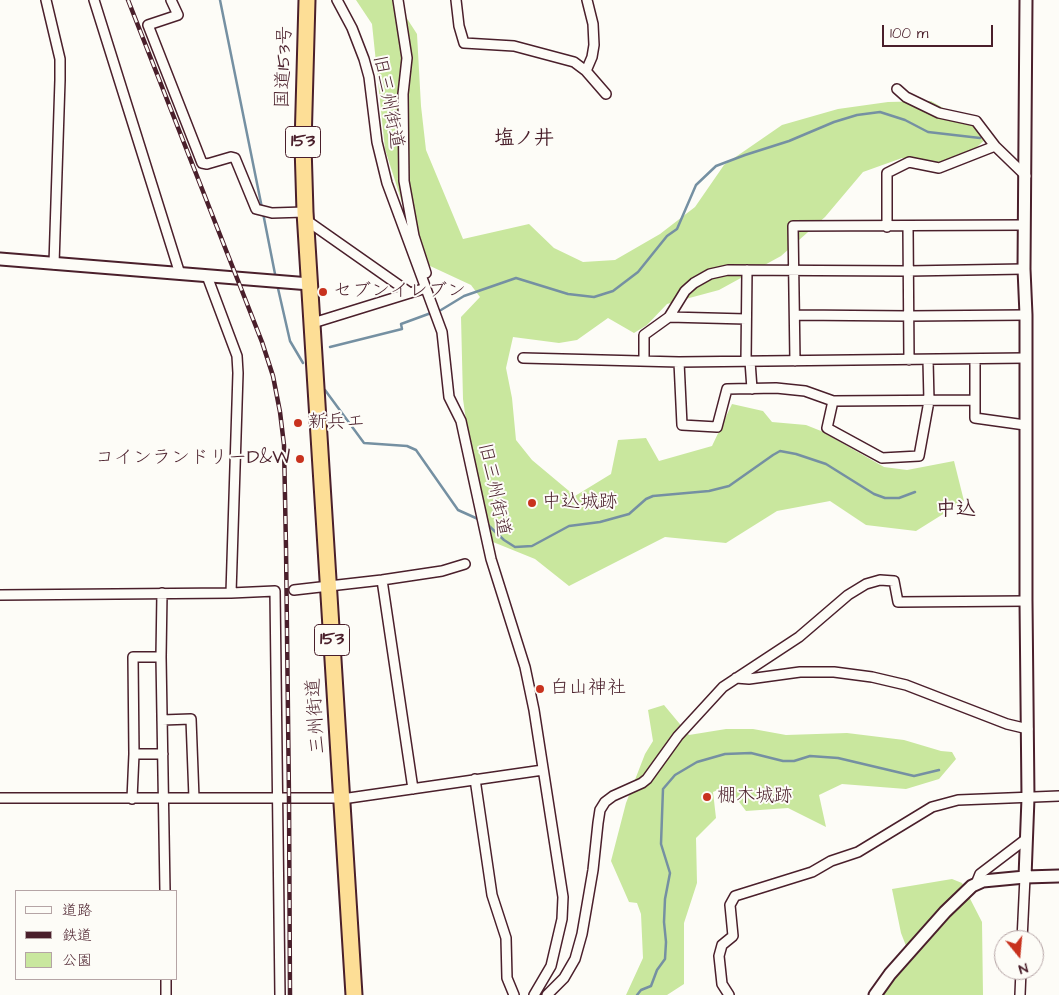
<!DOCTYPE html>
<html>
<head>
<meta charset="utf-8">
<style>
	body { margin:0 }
	#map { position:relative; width:1059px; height:995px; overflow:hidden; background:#fdfcf7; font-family:"Architects Daughter","Klee One",sans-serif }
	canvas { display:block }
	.legend { position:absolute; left:15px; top:890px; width:162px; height:90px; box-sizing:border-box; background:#fdfcf7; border:1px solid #b5a4a5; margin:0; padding:6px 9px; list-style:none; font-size:15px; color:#4a1f2b }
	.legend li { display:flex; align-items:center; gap:10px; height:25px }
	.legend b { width:25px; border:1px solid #b5a4a5 }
	.north { position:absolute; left:994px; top:930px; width:50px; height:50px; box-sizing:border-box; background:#fdfcf7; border:1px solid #b5a4a5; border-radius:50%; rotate:163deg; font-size:14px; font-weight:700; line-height:20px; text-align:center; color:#4a1f2b }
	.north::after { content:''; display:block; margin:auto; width:18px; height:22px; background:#c8321e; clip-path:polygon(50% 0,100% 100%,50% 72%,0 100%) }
	.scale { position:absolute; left:882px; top:25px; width:111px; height:22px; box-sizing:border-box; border:2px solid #4a1f2b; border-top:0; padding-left:6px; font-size:15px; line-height:18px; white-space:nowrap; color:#4a1f2b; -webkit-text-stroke:4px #fdfcf7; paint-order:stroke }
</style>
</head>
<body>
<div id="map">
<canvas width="1059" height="995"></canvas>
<ul class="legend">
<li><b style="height:6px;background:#fdfcf7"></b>道路</li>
<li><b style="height:6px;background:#4a1f2b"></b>鉄道</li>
<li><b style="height:14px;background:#c9e79e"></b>公園</li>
</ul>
<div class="north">N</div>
<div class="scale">100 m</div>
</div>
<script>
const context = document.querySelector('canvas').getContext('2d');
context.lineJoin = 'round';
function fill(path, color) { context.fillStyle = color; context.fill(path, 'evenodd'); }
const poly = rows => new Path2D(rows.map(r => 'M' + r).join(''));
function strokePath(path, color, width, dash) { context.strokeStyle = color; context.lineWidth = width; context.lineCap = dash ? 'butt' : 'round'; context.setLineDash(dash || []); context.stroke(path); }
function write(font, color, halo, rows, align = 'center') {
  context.font = font + ' "Architects Daughter","Klee One",sans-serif'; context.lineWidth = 4; context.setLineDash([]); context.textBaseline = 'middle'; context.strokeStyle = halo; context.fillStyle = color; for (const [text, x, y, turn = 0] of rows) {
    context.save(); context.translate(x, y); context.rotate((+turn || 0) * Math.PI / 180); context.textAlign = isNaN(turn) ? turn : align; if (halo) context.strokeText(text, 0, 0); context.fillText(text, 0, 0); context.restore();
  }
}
fill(poly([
	[356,0,395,0,417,34,421,106,426,150,463,239,529,224,554,248,583,262,615,260,660,234,695,207,724,165,782,125,838,109,888,102,931,101,990,135,953,169,938,172,902,158,863,172,825,217,781,256,719,290,667,304,647,325,634,333,608,318,577,340,559,343,513,337,506,368,512,398,516,440,532,460,575,496,611,474,618,440,646,438,659,461,712,446,732,404,763,411,772,422,806,425,821,431,884,467,907,470,954,461,964,501,916,531,866,525,830,501,777,511,726,543,665,537,569,586,535,559,493,542,468,435,463,399,461,317,480,297,471,285,428,265,404,209,385,149,372,24],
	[664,705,689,735,726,729,753,729,786,735,847,733,904,740,941,751,952,752,956,759,939,779,906,789,842,784,819,795,826,827,788,808,746,811,727,786,713,792,716,818,696,838,697,883,684,923,684,984,667,995,626,995,643,958,641,914,637,903,629,902,611,861,626,803,645,754,653,741,648,710],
	[952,879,962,883,982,922,983,995,883,995,910,956,901,933,892,889]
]), '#c9e79e');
strokePath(poly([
	[220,0,262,208],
	[263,213,276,279],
	[277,284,290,341,303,363],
	[441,310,464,296,516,278,568,294,594,297,613,291,638,272,667,236,677,229,696,185,716,166,745,155,789,141,834,122,857,115,880,112,905,120,928,132,980,138],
	[330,347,402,329,401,324,431,313],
	[325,390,364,443,407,446,416,450,458,510,478,519],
	[487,524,504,540,515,547,532,546,569,526,600,522,629,514,646,499,653,496,709,491,729,486,773,455,780,451,796,454,826,464,874,494,885,498,899,498,915,492],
	[637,995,641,990,651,986,657,970,665,959,666,942,664,922,665,899,670,873,661,844,662,816,663,789,675,775,697,762,725,754,751,753,783,761,794,761,810,756,838,758,914,776,939,770]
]), '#7590a2', 2.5);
const street = poly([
	[46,0,60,59,60,80,54,264],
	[94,0,180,274],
	[171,0,178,15,148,25,202,163,207,164,231,157,235,158,256,209,272,213,305,212],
	[337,0,352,28,364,59,369,77,377,142,387,183,442,332,449,397,461,421,491,559,525,667,534,710,563,897,562,919,551,966,534,995],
	[398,0,407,58,403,94,404,181,414,236,426,273],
	[456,0,459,26,464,43,514,46,574,62,586,71,606,94],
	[586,71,592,57,594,45,593,24,587,0],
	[897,89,906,97,939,113,976,121,995,146],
	[306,220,410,293],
	[887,227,887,173,909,162,939,168,995,146,1026,176],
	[908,227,909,360],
	[795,315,909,316,1026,315],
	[669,317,746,319],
	[313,323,426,288],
	[523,358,679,362,1025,358],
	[644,360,644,335,669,317,685,291,694,283,710,274,728,270,908,271,1024,269],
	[746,361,747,270],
	[750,361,752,389],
	[795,361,793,226,1024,225],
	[679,362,682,425,717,427,727,389,776,388,805,391,833,401,827,428,882,458,919,456,929,401,928,360],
	[975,400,975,359],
	[833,401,975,400,975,418,1025,425],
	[382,580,413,789],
	[294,590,382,580,442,571,465,564],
	[162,593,161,657,165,891],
	[231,593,275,591,280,995],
	[0,595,231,593,238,373,237,356,207,276],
	[736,678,749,679,800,672,834,672,872,677,906,685,1007,724,1028,729],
	[162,720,191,719,194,798],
	[134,754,163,754],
	[475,779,492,895,506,938,507,978,514,995],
	[0,798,349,798,543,770],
	[132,799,134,754,133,657,161,657],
	[976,884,980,874,1026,839],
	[1022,940,1025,877],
	[166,979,166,995],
	[547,995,564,978,575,959,582,934,593,870,598,823,600,810,605,802,613,796,642,783,647,779,678,736,723,687,799,637,848,595,866,584,880,580,894,581,898,602,1026,601],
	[729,995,722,984,719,956,722,945,733,936,730,905,735,896,812,872,831,861,858,852,932,807,958,800,1059,796],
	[1020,995,1021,970]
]);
const secondary = poly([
	[0,259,310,284],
	[1025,877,1028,798,1026,601,1026,315,1024,269,1026,0],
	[875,995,890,974,945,912,972,886,983,881,1025,877,1059,876]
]);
const highway = poly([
	[307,0,303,145,305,212,354,995]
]);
strokePath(street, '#4a1f2b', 12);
strokePath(secondary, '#4a1f2b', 15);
strokePath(highway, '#4a1f2b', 19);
strokePath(street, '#fdfcf7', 9);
strokePath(secondary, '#fdfcf7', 11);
strokePath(highway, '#fdde96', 15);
const rail = poly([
	[128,0,262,342,273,376,280,412,284,445,286,548,289,798,290,995]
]);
strokePath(rail, '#4a1f2b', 4.5);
strokePath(rail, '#fdfcf7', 2.5, [8]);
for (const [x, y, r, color] of [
	[323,292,5,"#c8321e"],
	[298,423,5,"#c8321e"],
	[300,459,5,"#c8321e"],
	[532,503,5,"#c8321e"],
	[540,689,5,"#c8321e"],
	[707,797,5,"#c8321e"]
]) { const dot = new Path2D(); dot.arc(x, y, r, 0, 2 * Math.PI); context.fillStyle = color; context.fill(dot); strokePath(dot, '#fdfcf7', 2); }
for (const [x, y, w] of [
	[303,142,35],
	[332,640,35]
]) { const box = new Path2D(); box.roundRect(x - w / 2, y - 15.5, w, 31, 4); context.fillStyle = '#fdfcf7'; context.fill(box); strokePath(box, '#4a1f2b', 1); }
write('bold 18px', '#4a1f2b', null, [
	["153",303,142],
	["153",332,640]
]);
write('19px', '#4a1f2b', '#fdfcf7', [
	["国道153号",285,67,-88],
	["旧三州街道",387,102,79],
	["旧三州街道",493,490,78],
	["三州街道",317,716,-94]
]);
write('19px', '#4a1f2b', '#fdfcf7', [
	["セブンイレブン",333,292],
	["新兵エ",308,423],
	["コインランドリーD&W",290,459,"right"],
	["中込城跡",542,503],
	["白山神社",550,689],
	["棚木城跡",717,797]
], 'left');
write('bold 20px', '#4a1f2b', '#fdfcf7', [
	["塩ノ井",524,140],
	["中込",956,511]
]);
</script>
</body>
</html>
